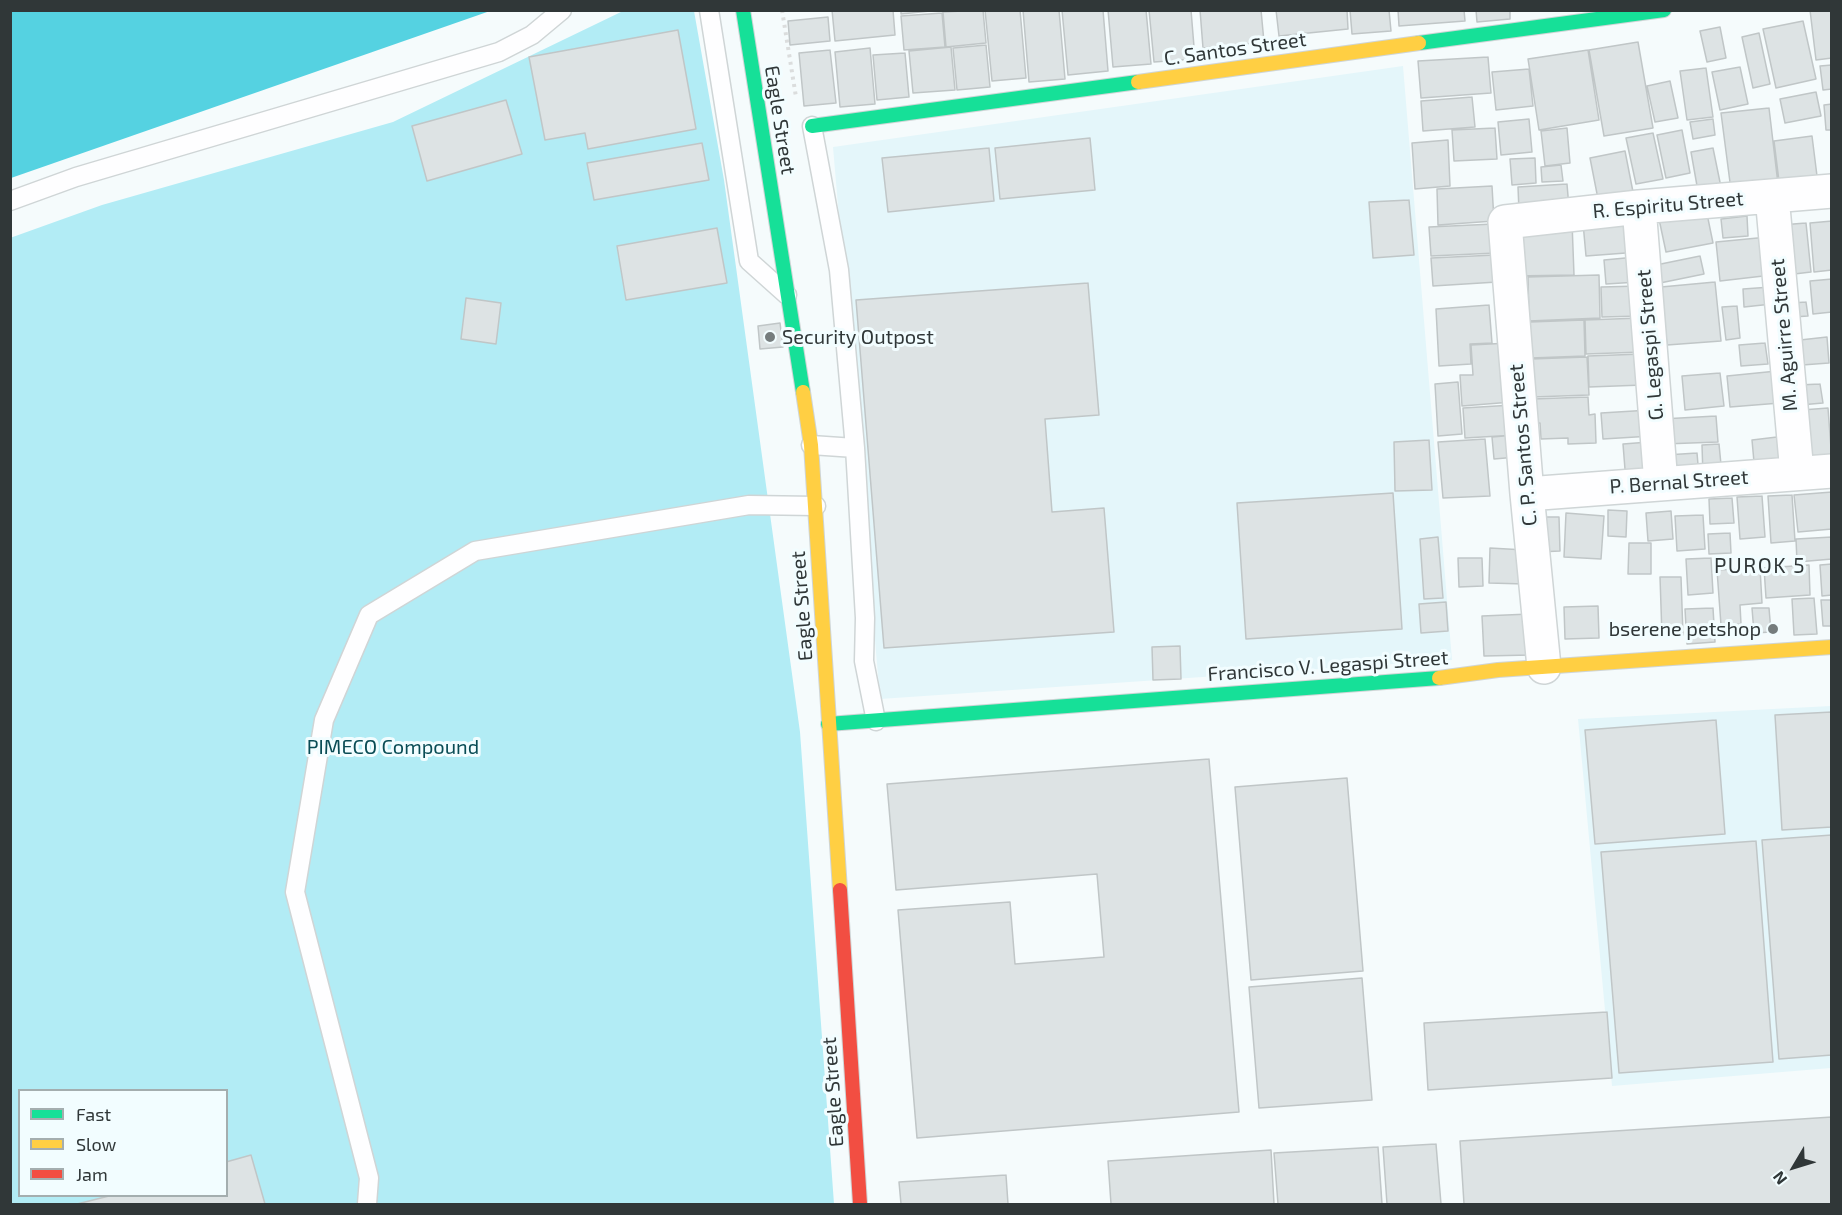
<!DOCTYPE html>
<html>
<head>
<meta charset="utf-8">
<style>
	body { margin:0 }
	#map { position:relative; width:1842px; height:1215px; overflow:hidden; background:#f5fbfc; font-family:"Exo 2",sans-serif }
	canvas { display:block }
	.frame { position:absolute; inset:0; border:12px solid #303738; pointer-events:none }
	.legend { position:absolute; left:18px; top:1089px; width:210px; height:108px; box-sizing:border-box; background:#f2fdff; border:2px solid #a4aeaf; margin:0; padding:8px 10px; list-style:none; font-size:18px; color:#303738 }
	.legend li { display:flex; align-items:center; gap:12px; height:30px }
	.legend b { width:30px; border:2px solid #a4aeaf }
	.north { position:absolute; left:1764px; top:1137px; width:60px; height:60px; -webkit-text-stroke:4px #f2fdff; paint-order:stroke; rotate:232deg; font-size:16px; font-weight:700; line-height:24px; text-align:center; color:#303738 }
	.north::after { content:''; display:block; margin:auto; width:21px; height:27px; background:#303738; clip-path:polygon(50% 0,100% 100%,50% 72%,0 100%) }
</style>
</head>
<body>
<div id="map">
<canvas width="1842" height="1215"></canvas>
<div class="frame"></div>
<ul class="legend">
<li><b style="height:8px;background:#16e098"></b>Fast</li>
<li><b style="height:8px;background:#ffcf43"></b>Slow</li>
<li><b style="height:8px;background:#f24e42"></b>Jam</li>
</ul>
<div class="north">N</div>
</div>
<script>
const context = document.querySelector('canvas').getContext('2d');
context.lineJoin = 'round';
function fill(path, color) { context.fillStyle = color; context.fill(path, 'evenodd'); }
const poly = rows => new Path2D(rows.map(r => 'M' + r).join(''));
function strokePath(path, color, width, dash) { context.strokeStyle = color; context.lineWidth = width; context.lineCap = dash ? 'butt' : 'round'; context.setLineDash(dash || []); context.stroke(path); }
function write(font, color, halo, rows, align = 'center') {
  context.font = font + ' "Exo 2",sans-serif'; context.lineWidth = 6; context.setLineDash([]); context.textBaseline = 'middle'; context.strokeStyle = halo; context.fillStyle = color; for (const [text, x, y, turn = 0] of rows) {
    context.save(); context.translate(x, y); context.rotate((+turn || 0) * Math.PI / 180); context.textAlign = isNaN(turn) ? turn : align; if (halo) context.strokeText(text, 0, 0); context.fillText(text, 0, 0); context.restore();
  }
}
fill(poly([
	[1403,66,1452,660,880,699,833,147],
	[1831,706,1831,1068,1612,1086,1578,719]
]), '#e4f6fa');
fill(poly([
	[623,11,694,11,724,180,800,732,834,1204,11,1204,10,238,102,205,393,122],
	[20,1090,226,1090,226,1196,20,1196]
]), '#b2ecf5');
fill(poly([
	[10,11,11,10,490,11,11,178]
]), '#55d2e1');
const building = poly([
	[832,10,893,10,895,35,835,41,832,10],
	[901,10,940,10,901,14,901,10],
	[983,10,986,43,946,47,943,12,983,10],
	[985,10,1020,10,1026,78,992,81,985,10],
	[1023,10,1059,10,1065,79,1029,82,1023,10],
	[1062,10,1103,10,1108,71,1068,75,1062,10],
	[1108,10,1146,10,1151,64,1113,67,1108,10],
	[1149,10,1191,10,1195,59,1154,62,1149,10],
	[1200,10,1261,10,1264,42,1203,48,1200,10],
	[1276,10,1347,10,1348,29,1279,36,1276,10],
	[1350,10,1389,10,1391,31,1352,34,1350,10],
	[1398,10,1464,10,1465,21,1399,26,1398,10],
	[1476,10,1510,10,1510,19,1477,22,1476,10],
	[1810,10,1832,10,1832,58,1816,60,1810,10],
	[942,13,945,47,904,50,901,16,942,13],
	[828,17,830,41,790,45,788,21,828,17],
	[1803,21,1816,79,1776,88,1763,29,1803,21],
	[1720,27,1726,58,1707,62,1700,31,1720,27],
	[678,30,696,129,588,149,585,133,545,140,529,57,678,30],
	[1759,33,1770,84,1753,88,1742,37,1759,33],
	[1638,42,1653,128,1604,136,1589,50,1638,42],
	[986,45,990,87,957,90,953,48,986,45],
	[951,47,955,90,913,93,909,51,951,47],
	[870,48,875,104,840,107,835,52,870,48],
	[830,50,836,103,804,106,799,53,830,50],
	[1588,50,1599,120,1539,130,1528,59,1588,50],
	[905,53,909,97,877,100,873,55,905,53],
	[1488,57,1491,93,1421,98,1418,61,1488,57],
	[1832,65,1832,89,1823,90,1820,66,1832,65],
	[1740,67,1748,104,1720,110,1712,72,1740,67],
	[1706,68,1713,117,1687,120,1680,71,1706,68],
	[1529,69,1533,106,1496,110,1492,72,1529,69],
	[1670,81,1678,118,1655,122,1647,86,1670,81],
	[1816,92,1821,116,1785,123,1780,99,1816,92],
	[1472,97,1475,127,1423,131,1421,101,1472,97],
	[506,100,522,154,427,181,412,126,506,100],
	[1832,104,1832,130,1826,130,1824,105,1832,104],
	[1769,108,1778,184,1731,190,1721,113,1769,108],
	[1529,119,1532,152,1501,155,1498,122,1529,119],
	[1713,119,1715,135,1693,139,1690,122,1713,119],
	[1495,128,1497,159,1454,161,1452,130,1495,128],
	[1567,128,1570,163,1545,166,1541,131,1567,128],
	[1682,130,1690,173,1666,178,1657,135,1682,130],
	[1653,133,1663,179,1636,184,1626,138,1653,133],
	[1812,136,1818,184,1780,189,1774,141,1812,136],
	[1090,138,1095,190,1000,199,995,148,1090,138],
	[1448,140,1450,186,1415,189,1412,143,1448,140],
	[702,143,709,180,594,200,587,163,702,143],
	[989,148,994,201,888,212,882,158,989,148],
	[1713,148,1722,192,1699,197,1691,152,1713,148],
	[1625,151,1634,197,1599,204,1590,158,1625,151],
	[1535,158,1536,183,1512,185,1510,159,1535,158],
	[1561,165,1563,181,1542,182,1541,167,1561,165],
	[1567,184,1569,208,1519,211,1518,187,1567,184],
	[1492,186,1494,221,1438,225,1437,189,1492,186],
	[1409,200,1414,255,1373,258,1369,202,1409,200],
	[1706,209,1713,243,1666,252,1659,219,1706,209],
	[1747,216,1748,236,1723,238,1721,219,1747,216],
	[1636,218,1639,252,1586,256,1583,223,1636,218],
	[1832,221,1832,270,1814,272,1810,223,1832,221],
	[1572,222,1574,275,1515,276,1513,235,1552,234,1551,224,1572,222],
	[1806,223,1811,272,1786,275,1781,225,1806,223],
	[1494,224,1496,253,1431,256,1429,227,1494,224],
	[717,228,727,283,626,300,617,246,717,228],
	[1768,237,1772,275,1720,281,1716,242,1768,237],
	[1495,255,1497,282,1433,286,1431,258,1495,255],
	[1700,256,1704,274,1660,283,1656,265,1700,256],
	[1636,257,1638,282,1606,284,1604,260,1636,257],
	[1599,275,1600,318,1529,321,1528,277,1599,275],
	[1832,279,1832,312,1813,314,1810,281,1832,279],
	[1715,282,1721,341,1667,345,1661,287,1715,282],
	[1088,283,1099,415,1045,419,1052,512,1104,508,1114,632,884,648,856,300,1088,283],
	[1639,286,1641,316,1602,317,1601,287,1639,286],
	[1771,287,1772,304,1744,307,1743,289,1771,287],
	[466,298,501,303,496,344,461,339,466,298],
	[1806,302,1808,316,1793,317,1792,303,1806,302],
	[1489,305,1492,343,1470,344,1471,364,1439,366,1436,309,1489,305],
	[1737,306,1740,338,1726,340,1722,307,1737,306],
	[1641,318,1642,352,1586,354,1585,320,1641,318],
	[1584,320,1585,356,1531,358,1530,322,1584,320],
	[780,323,783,347,760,349,758,326,780,323],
	[1827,337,1829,363,1802,365,1800,340,1827,337],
	[1509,343,1512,402,1462,406,1460,375,1473,375,1471,345,1509,343],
	[1765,343,1768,364,1741,366,1739,345,1765,343],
	[1642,354,1643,385,1589,387,1588,356,1642,354],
	[1587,357,1589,395,1533,397,1531,359,1587,357],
	[1777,371,1780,403,1730,407,1727,376,1777,371],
	[1720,373,1724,406,1685,410,1682,376,1720,373],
	[1458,382,1462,434,1438,436,1435,384,1458,382],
	[1820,384,1823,403,1800,405,1798,385,1820,384],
	[1588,397,1589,415,1595,414,1596,443,1568,444,1568,438,1541,439,1540,423,1533,423,1533,399,1588,397],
	[1513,405,1516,435,1465,438,1463,408,1513,405],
	[1828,408,1832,462,1807,464,1802,410,1828,408],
	[1650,410,1652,436,1603,439,1601,413,1650,410],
	[1716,416,1718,442,1664,444,1662,419,1716,416],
	[1516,435,1517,457,1494,459,1492,437,1516,435],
	[1777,437,1781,471,1755,473,1752,440,1777,437],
	[1485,439,1490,496,1443,498,1438,442,1485,439],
	[1429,440,1432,490,1395,491,1394,442,1429,440],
	[1649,442,1651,481,1626,482,1623,444,1649,442],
	[1719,444,1722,475,1703,476,1702,445,1719,444],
	[1697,453,1699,476,1667,478,1666,455,1697,453],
	[1832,492,1832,529,1798,532,1794,495,1832,492],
	[1393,493,1402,629,1246,639,1237,503,1393,493],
	[1792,495,1795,541,1771,543,1768,496,1792,495],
	[1762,496,1765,537,1740,539,1737,497,1762,496],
	[1732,498,1734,523,1710,524,1709,499,1732,498],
	[1608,510,1627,511,1626,537,1608,536,1608,510],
	[1671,511,1673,539,1648,541,1646,513,1671,511],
	[1566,513,1604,516,1601,559,1564,557,1566,513],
	[1703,515,1705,549,1677,551,1675,516,1703,515],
	[1537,517,1559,517,1560,551,1538,552,1537,517],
	[1730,533,1731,553,1709,554,1708,534,1730,533],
	[1438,537,1443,598,1424,599,1420,539,1438,537],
	[1832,537,1832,559,1797,562,1796,539,1832,537],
	[1629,543,1651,543,1651,574,1628,574,1629,543],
	[1490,548,1525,550,1525,584,1489,583,1490,548],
	[1458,558,1482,558,1483,586,1459,587,1458,558],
	[1711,558,1713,593,1688,595,1686,559,1711,558],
	[1832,564,1832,595,1822,596,1820,565,1832,564],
	[1809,565,1810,595,1766,598,1764,568,1809,565],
	[1760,568,1762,603,1740,605,1741,624,1721,625,1717,570,1760,568],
	[1660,577,1681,577,1683,635,1662,636,1660,577],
	[1814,598,1817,634,1794,635,1792,599,1814,598],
	[1821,600,1832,600,1832,626,1823,626,1821,600],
	[1446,602,1448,631,1421,633,1419,604,1446,602],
	[1598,606,1599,638,1565,639,1564,607,1598,606],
	[1713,608,1715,642,1687,644,1685,609,1713,608],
	[1752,608,1769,608,1771,632,1754,633,1752,608],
	[1530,614,1531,655,1484,656,1482,616,1530,614],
	[1180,646,1181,679,1153,680,1152,647,1180,646],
	[1832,712,1832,827,1782,830,1775,715,1832,712],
	[1716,720,1725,834,1595,844,1585,730,1716,720],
	[1209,759,1239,1112,917,1138,898,910,1010,902,1015,964,1104,957,1097,874,896,890,887,784,1209,759],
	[1347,778,1363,971,1251,980,1235,787,1347,778],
	[1832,835,1832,1055,1779,1059,1762,840,1832,835],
	[1756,841,1773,1062,1619,1073,1601,852,1756,841],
	[1362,978,1372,1100,1259,1108,1249,987,1362,978],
	[1607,1012,1612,1078,1428,1090,1424,1023,1607,1012],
	[1832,1117,1832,1204,1464,1204,1460,1141,1832,1117],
	[1436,1144,1441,1204,1387,1204,1383,1147,1436,1144],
	[1378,1147,1382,1204,1278,1204,1274,1153,1378,1147],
	[1271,1150,1274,1204,1111,1204,1108,1161,1271,1150],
	[251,1155,265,1204,77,1204,109,1196,226,1196,226,1162,251,1155],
	[1006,1175,1008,1204,901,1204,899,1182,1006,1175]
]);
fill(building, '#dde3e4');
strokePath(building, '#c0c6c7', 1.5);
const lane = poly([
	[709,10,749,261,787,295],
	[812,126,839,270,855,448,865,618,864,661,876,721],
	[10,201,76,177,499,52,532,35,562,10],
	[811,445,855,448],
	[367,1204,369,1178,295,892,324,720,369,615,475,551,749,505,816,506]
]);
const street = poly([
	[1772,196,1797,473],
	[1639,207,1661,484],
	[1527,494,1832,471],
	[1544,667,1527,494,1505,222,1639,207,1832,191]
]);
const fast = poly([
	[743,10,803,392],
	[1419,43,1664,10],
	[812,126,1138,82],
	[828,724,1439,678]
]);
const slow = poly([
	[1138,82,1419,43],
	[803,392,811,445,840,890],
	[1439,678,1498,670,1832,647]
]);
const jam = poly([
	[840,890,860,1204]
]);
strokePath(lane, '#cfd5d6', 21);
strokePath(street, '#cfd5d6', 36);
strokePath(fast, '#cfd5d6', 16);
strokePath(slow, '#cfd5d6', 16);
strokePath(jam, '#cfd5d6', 16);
strokePath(poly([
	[782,10,796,97]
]), '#dbdddd', 4, [3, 4.5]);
strokePath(lane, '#fefeff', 18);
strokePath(street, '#fefeff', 33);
strokePath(fast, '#16e098', 14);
strokePath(slow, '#ffcf43', 14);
strokePath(jam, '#f24e42', 14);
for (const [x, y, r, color] of [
	[770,337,6,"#757c7d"],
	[1773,629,6,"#757c7d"]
]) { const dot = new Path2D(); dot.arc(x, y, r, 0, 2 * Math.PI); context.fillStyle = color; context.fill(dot); strokePath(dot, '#f2fdff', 2); }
write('20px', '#303738', '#f2fdff', [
	["C. Santos Street",1235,49,-8],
	["Eagle Street",780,120,81],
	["R. Espiritu Street",1668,205,-5],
	["M. Aguirre Street",1784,335,-95],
	["G. Legaspi Street",1650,345,-95],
	["C. P. Santos Street",1523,445,-95],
	["P. Bernal Street",1679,482,-4],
	["Eagle Street",802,606,-94],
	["Francisco V. Legaspi Street",1328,666,-4],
	["Eagle Street",833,1092,-94]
]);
write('20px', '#303738', '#f2fdff', [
	["Security Outpost",782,337],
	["bserene petshop",1761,629,"right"]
], 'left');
write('20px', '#094c55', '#f2fdff', [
	["PIMECO Compound",393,747]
]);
context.letterSpacing = '1.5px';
write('21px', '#303738', '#f2fdff', [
	["PUROK 5",1760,566]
]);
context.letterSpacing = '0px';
</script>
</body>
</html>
